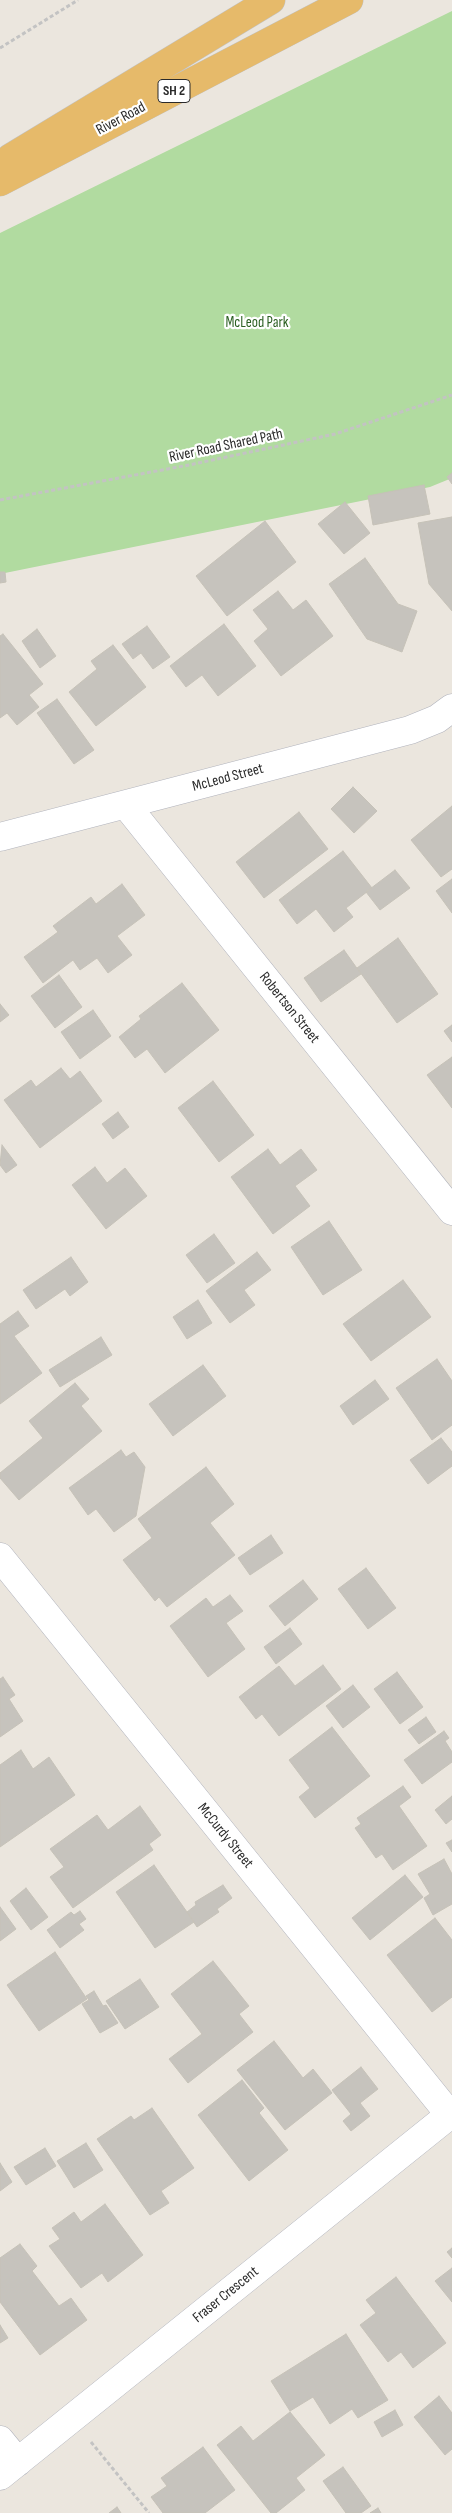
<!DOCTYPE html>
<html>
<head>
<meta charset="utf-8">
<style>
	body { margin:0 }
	canvas { display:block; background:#ebe6de }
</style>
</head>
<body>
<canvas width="452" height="2513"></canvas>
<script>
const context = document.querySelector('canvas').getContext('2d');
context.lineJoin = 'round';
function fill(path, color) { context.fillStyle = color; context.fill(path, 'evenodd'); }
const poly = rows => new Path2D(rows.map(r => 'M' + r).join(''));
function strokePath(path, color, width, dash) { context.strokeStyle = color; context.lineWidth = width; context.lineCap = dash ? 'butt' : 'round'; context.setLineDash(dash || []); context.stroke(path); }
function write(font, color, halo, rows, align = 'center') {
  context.font = font + ' "Sofia Sans Condensed",sans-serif'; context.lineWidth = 4.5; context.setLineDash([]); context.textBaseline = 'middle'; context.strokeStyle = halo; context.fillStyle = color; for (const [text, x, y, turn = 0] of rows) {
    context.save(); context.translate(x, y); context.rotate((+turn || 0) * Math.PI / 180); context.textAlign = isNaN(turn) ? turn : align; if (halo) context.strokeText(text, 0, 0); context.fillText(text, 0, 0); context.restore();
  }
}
fill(poly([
	[452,11,452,478,430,487,0,574,0,233]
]), '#b1dba0');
const building = poly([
	[452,473,452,484,447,477,452,473],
	[424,485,430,514,373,525,368,496,424,485],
	[345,502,370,533,344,554,318,524,345,502],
	[452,517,452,611,429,584,418,523,452,517],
	[265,521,296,562,227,616,196,576,265,521],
	[365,558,398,604,417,611,402,652,367,639,329,584,365,558],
	[0,572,5,572,6,582,0,583,0,572],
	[278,591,293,610,306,600,333,636,281,676,254,641,268,629,253,610,278,591],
	[224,624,256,666,218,696,202,675,186,687,170,666,224,624],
	[147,626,170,657,153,669,141,653,133,659,122,644,147,626],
	[37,629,56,656,40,668,22,641,37,629],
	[3,634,43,684,29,695,39,707,17,725,7,713,0,718,0,636,3,634],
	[113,645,146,687,96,726,69,692,97,669,91,661,113,645],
	[57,699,94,750,74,764,37,713,57,699],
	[353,787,377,811,354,833,331,809,353,787],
	[452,806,452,869,441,877,411,840,452,806],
	[299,812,328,849,264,898,236,862,299,812],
	[343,851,372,888,346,908,353,917,334,932,316,909,297,924,279,900,343,851],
	[395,870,410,888,380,910,366,892,395,870],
	[452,879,452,913,436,891,452,879],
	[122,884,145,915,117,936,132,955,108,973,97,958,80,970,73,960,43,983,24,957,58,932,53,926,91,897,96,904,122,884],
	[398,938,438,994,397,1023,357,968,398,938],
	[344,950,361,974,321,1002,304,978,344,950],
	[59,975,82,1007,55,1028,31,996,59,975],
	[182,983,219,1030,165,1073,147,1049,135,1058,119,1037,141,1019,139,1016,182,983],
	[0,1004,9,1015,0,1022,0,1004],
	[93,1010,111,1036,80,1059,61,1032,93,1010],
	[452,1025,452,1042,444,1031,452,1025],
	[452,1057,452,1108,427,1075,452,1057],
	[61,1068,70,1079,80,1071,102,1101,40,1148,4,1100,31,1080,36,1087,61,1068],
	[213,1081,254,1135,219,1162,178,1108,213,1081],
	[118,1112,129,1127,113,1139,102,1124,118,1112],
	[2,1145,17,1165,6,1173,0,1165,2,1145],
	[268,1149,280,1165,301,1149,317,1170,295,1186,310,1206,273,1234,231,1177,268,1149],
	[95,1167,107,1183,125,1168,147,1196,106,1229,72,1185,95,1167],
	[329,1221,362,1270,323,1295,291,1247,329,1221],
	[214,1234,235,1263,207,1283,186,1255,214,1234],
	[257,1252,271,1270,244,1290,255,1305,230,1323,206,1291,257,1252],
	[71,1257,88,1282,70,1296,65,1289,36,1309,23,1290,71,1257],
	[403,1280,431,1317,371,1361,343,1324,403,1280],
	[198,1300,212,1323,187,1339,173,1317,198,1300],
	[18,1311,29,1326,14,1336,42,1373,0,1404,0,1324,18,1311],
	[101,1337,112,1355,60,1387,49,1370,101,1337],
	[437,1359,452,1381,452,1425,432,1440,396,1388,437,1359],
	[203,1365,226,1396,173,1436,149,1404,203,1365],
	[375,1380,389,1399,353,1425,340,1406,375,1380],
	[75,1383,89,1399,81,1406,102,1431,19,1500,0,1478,0,1473,43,1438,29,1421,75,1383],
	[441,1438,452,1452,452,1466,428,1484,410,1460,441,1438],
	[121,1450,126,1457,134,1452,145,1467,136,1516,114,1532,96,1509,88,1515,69,1488,121,1450],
	[206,1467,234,1504,210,1523,235,1555,167,1607,159,1597,155,1601,123,1560,152,1538,138,1519,206,1467],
	[271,1535,283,1553,250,1575,238,1558,271,1535],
	[366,1568,396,1608,368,1629,338,1589,366,1568],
	[303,1580,318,1599,285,1626,269,1606,303,1580],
	[230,1595,243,1611,226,1623,245,1649,208,1677,170,1626,206,1598,213,1607,230,1595],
	[290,1628,302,1644,276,1664,264,1647,290,1628],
	[323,1665,341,1689,279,1736,262,1714,256,1719,239,1697,279,1666,295,1686,323,1665],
	[397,1672,423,1707,400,1724,374,1689,397,1672],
	[3,1677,15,1695,9,1699,23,1721,0,1737,0,1679,3,1677],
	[353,1685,370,1707,343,1728,326,1706,353,1685],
	[426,1717,436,1732,419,1744,408,1730,426,1717],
	[332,1727,370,1776,315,1818,299,1797,310,1788,289,1760,332,1727],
	[444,1731,449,1738,445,1741,452,1752,452,1762,422,1784,404,1760,444,1731],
	[21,1750,33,1769,49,1757,75,1795,0,1847,0,1765,21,1750],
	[403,1786,411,1797,399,1806,427,1846,393,1870,382,1854,376,1858,355,1828,361,1824,357,1818,403,1786],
	[452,1796,452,1819,446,1824,435,1810,452,1796],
	[140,1806,161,1835,149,1844,153,1850,73,1908,50,1877,64,1867,50,1849,97,1815,108,1830,140,1806],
	[452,1840,452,1852,446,1843,452,1840],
	[444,1859,452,1874,452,1904,433,1915,424,1898,430,1894,418,1874,444,1859],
	[154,1865,194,1922,155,1948,116,1892,154,1865],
	[405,1875,423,1897,370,1940,352,1918,405,1875],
	[223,1885,232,1898,217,1909,219,1912,197,1927,187,1912,196,1905,195,1902,223,1885],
	[26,1888,48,1917,31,1930,10,1901,26,1888],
	[0,1907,16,1929,0,1941,0,1907],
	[80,1911,86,1919,79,1924,84,1930,60,1948,47,1930,71,1912,74,1915,80,1911],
	[435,1918,452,1940,452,1997,432,2012,387,1955,435,1918],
	[55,1952,87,1999,39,2031,7,1985,55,1952],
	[213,1961,249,2006,239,2014,253,2032,188,2083,169,2059,202,2034,171,1994,213,1961],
	[140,1979,159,2007,125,2029,106,2001,140,1979],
	[94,1991,103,2006,106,2005,118,2023,100,2033,82,2004,89,2000,86,1996,94,1991],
	[274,2041,303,2078,313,2069,332,2093,285,2130,237,2070,274,2041],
	[361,2067,378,2089,360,2103,370,2116,351,2131,343,2121,351,2114,332,2090,361,2067],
	[242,2080,264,2108,259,2113,288,2150,249,2181,198,2115,242,2080],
	[152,2108,194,2168,161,2191,169,2203,150,2215,97,2139,131,2116,134,2120,152,2108],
	[86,2143,103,2170,74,2188,57,2161,86,2143],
	[45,2148,56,2166,26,2185,14,2167,45,2148],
	[0,2163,12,2182,0,2191,0,2163],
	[105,2204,143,2255,108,2282,102,2273,81,2288,49,2246,60,2239,52,2228,74,2212,81,2222,105,2204],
	[20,2244,37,2266,32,2271,59,2306,71,2298,87,2320,40,2355,0,2302,0,2258,20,2244],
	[452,2248,452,2258,447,2252,452,2248],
	[452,2268,452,2302,435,2281,452,2268],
	[396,2277,446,2343,413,2368,401,2352,388,2362,360,2325,376,2313,366,2300,396,2277],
	[0,2325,8,2338,0,2343,0,2325],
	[346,2334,388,2400,358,2418,352,2409,330,2424,313,2397,290,2411,271,2381,346,2334],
	[439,2396,452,2413,452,2449,445,2455,414,2417,439,2396],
	[395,2410,403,2425,382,2437,374,2422,395,2410],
	[290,2412,325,2455,296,2478,305,2490,276,2513,271,2513,217,2445,241,2426,253,2441,290,2412],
	[203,2447,235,2490,205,2513,163,2513,151,2497,167,2486,161,2478,203,2447],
	[343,2467,371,2506,361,2513,346,2513,323,2481,343,2467],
	[117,2507,121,2513,109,2513,117,2507],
	[378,2508,381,2513,370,2513,378,2508]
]);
fill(building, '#c6c3bd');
strokePath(building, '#c6c2b8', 1);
const minor = poly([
	[126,805,452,1211],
	[0,1557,450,2115],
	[0,2440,18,2462],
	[0,2476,452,2113]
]);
const tertiary = poly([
	[0,837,410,730,437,719,452,708]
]);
const trunk = poly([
	[10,158,271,0],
	[0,182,349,0]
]);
strokePath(minor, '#b1b3bc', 29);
strokePath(tertiary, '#b1b3bc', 29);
strokePath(trunk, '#c3c3c3', 29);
strokePath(poly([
	[0,48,78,0],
	[0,500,189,465,335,434,452,395],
	[91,2442,149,2513]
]), '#c3c3c3', 3, [4, 2.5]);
strokePath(minor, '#fff', 28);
strokePath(tertiary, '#fff', 28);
strokePath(trunk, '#e6ba6a', 28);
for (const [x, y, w] of [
	[174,91,32]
]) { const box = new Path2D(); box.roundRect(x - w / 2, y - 11.5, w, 23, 4); context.fillStyle = '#fff'; context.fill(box); strokePath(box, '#2a2a2a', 1); }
write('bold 14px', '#2a2a2a', null, [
	["SH 2",174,91]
]);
write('15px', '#2a2a2a', '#fff', [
	["River Road",121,119,-28],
	["River Road Shared Path",226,446,-12],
	["McLeod Street",228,778,-15],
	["Robertson Street",289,1008,51],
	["McCurdy Street",225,1836,51],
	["Fraser Crescent",226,2295,-39]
]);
write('15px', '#2b5f22', '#fff', [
	["McLeod Park",257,323]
]);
</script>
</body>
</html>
